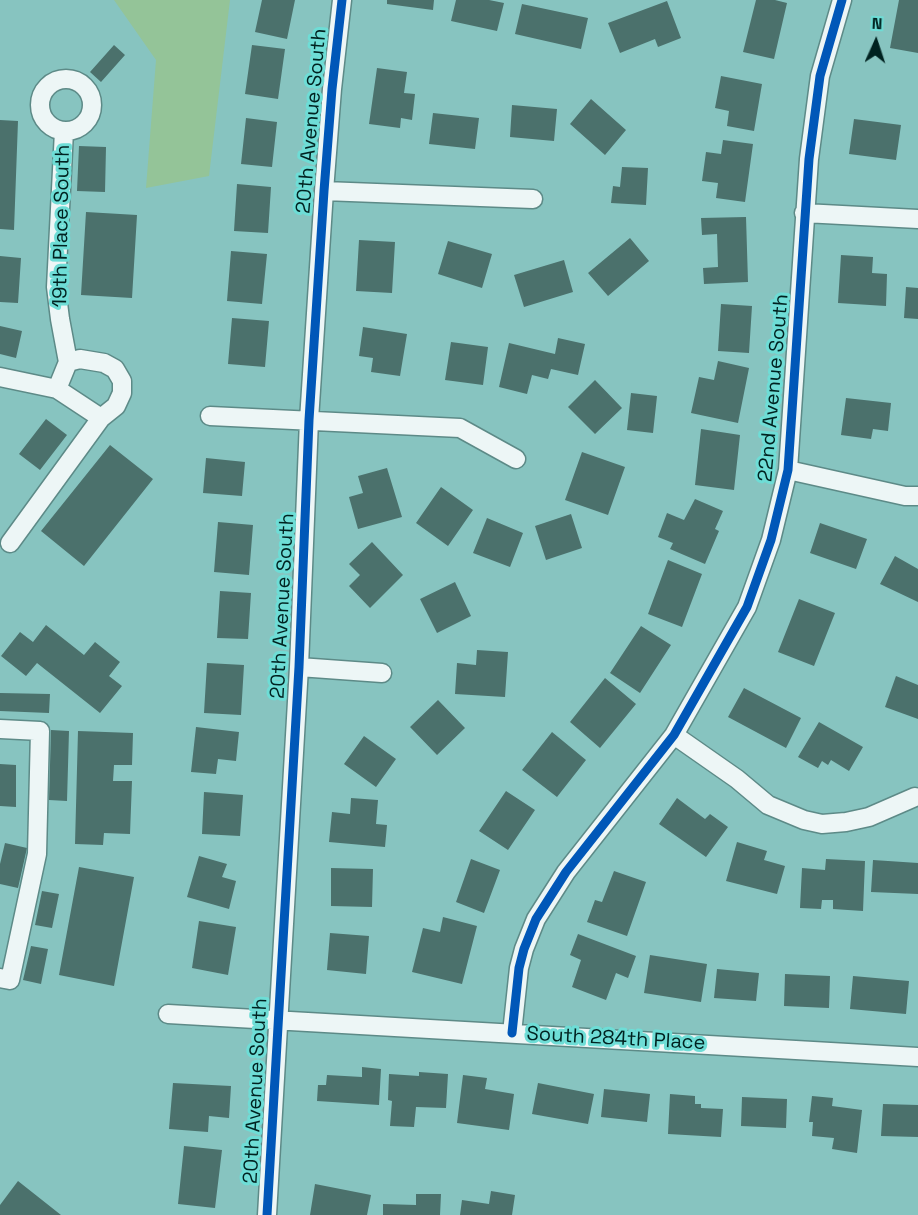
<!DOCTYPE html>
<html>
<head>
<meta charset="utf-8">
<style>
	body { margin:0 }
	#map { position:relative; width:918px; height:1215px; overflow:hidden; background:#87c4c0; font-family:"Space Grotesk",sans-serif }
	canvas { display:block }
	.north { position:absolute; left:846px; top:12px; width:60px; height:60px; -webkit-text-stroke:4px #6eddd6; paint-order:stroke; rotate:3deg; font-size:16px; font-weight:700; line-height:24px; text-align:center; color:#002220 }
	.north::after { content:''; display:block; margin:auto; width:21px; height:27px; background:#002220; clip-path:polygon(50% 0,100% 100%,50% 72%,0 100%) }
</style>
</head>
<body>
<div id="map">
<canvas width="918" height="1215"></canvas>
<div class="north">N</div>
</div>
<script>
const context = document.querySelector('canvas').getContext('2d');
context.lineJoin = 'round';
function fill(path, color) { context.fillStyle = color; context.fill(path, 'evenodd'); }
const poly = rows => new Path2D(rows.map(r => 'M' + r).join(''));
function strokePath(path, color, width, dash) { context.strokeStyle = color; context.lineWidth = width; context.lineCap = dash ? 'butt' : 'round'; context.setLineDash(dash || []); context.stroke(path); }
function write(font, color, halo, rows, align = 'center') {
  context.font = font + ' "Space Grotesk",sans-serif'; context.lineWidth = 6; context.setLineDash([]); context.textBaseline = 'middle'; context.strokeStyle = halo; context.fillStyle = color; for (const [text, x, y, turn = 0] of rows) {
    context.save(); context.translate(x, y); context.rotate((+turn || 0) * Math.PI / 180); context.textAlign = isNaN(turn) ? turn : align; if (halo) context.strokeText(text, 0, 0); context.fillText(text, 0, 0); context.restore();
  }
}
fill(poly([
	[114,0,230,0,209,176,146,188,156,60]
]), '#94c498');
fill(poly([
	[262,0,295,0,287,39,255,32],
	[387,0,434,0,433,10,387,4],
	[456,0,489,0,504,3,497,31,451,21],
	[756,0,775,0,787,3,774,59,743,52],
	[899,0,918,0,918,53,890,48],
	[667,1,681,38,658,47,655,39,620,53,608,23],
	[522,4,588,18,581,49,515,34],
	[114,45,125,55,101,82,90,72],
	[252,45,285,49,278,99,245,94],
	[377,68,407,72,404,93,415,94,412,120,401,118,400,128,369,124],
	[721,76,762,84,754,131,727,126,729,111,715,108],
	[591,99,626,130,605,155,570,124],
	[512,105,557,109,554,141,510,137],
	[433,113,479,118,475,149,429,144],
	[246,118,277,122,272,167,241,164],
	[854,119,901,125,896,160,849,154],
	[0,120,18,121,14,230,0,229],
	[723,140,753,144,745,202,716,198,718,183,702,181,706,152,721,154],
	[79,146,106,147,105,192,77,191],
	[622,167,648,168,646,205,611,203,613,186,620,187],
	[237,184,271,187,268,233,234,231],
	[86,212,137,215,132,298,81,295],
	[746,217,748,282,704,284,703,268,718,267,717,234,702,235,701,218],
	[630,238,649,261,608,296,588,273],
	[359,240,395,242,392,293,356,291],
	[448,241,492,254,482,288,438,274],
	[231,251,267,254,262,304,227,301],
	[841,255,873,257,872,273,887,274,886,306,838,303],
	[0,256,21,258,18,303,0,302],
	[564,260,573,292,524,307,514,275],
	[906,287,918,288,918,319,904,318],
	[721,304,752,306,749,353,718,351],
	[232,318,269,321,265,367,228,364],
	[0,326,22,331,16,358,0,354],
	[363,327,407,334,400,376,371,372,373,358,359,356],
	[558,338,585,344,578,375,551,369,548,379,532,375,527,394,499,387,509,343,555,354],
	[451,342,488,347,483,385,445,380],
	[718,361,749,368,738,423,691,413,699,377,714,380],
	[595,380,622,408,595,434,568,407],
	[631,393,657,396,653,433,627,430],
	[846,398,891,403,888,431,873,429,871,439,841,435],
	[46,419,67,435,40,470,19,454],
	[701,429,740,435,734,490,695,485],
	[110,445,153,479,84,566,41,531],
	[582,452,625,467,608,515,565,500],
	[206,458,245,462,242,496,203,493],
	[387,468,402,517,358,529,349,497,363,493,358,476],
	[441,487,473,510,448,546,416,523],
	[695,499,723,511,715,529,719,531,705,564,670,549,673,543,658,537,667,513,684,520],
	[571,514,582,548,546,560,535,526],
	[487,518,523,533,510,567,473,553],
	[218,522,253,525,249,575,214,572],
	[820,523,867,539,856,569,810,553],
	[372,542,403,575,370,608,349,586,360,575,349,564],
	[895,556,918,569,918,602,880,584],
	[668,560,702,574,682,627,648,614],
	[455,582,471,616,437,633,420,599],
	[220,591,251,593,248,639,217,638],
	[799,599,835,613,814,666,778,652],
	[46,625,84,655,95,642,120,662,109,676,122,686,100,713,37,663,26,676,1,656,20,632,33,642],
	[641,626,671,645,640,693,610,673],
	[477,650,508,652,505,697,455,694,457,663,476,665],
	[207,663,244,665,241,715,204,713],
	[896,676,918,685,918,719,885,707],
	[605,678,636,704,600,748,570,722],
	[744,688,801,718,786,748,728,717],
	[0,693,50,694,49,713,0,711],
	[438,700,465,728,437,755,410,727],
	[819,722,863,747,849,771,831,760,828,765,822,761,818,768,798,757],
	[196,727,239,732,236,761,218,759,216,774,191,772],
	[51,730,69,731,67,801,49,800],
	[78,731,133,733,132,765,114,765,113,781,132,781,130,834,104,833,103,845,75,844],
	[552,732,586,760,557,797,522,770],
	[364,736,396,759,376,787,344,764],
	[0,764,16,765,16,807,0,806],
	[506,791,535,810,508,850,479,831],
	[204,792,243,795,240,836,202,834],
	[351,798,378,800,376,824,387,825,385,847,329,842,332,812,350,814],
	[677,798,705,819,710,814,728,827,706,857,659,824],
	[737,842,767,851,764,860,785,866,777,894,726,881],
	[5,843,27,848,18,888,0,884,0,864],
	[199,856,227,864,222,877,236,881,229,909,187,897],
	[471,859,500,870,484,913,456,902],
	[826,859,865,861,863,911,833,909,833,900,822,900,821,909,800,908,802,868,825,870],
	[873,860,918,863,918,894,871,892],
	[79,867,134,877,114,986,59,975],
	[331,868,373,869,372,907,331,906],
	[614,871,646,882,627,936,587,922,595,900,602,902],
	[42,891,59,894,52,928,35,925],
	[443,917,477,926,462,984,412,972,423,928,440,932],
	[199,921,236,927,228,975,192,968],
	[330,933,369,936,366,974,327,970],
	[578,934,636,956,628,978,616,973,606,1000,572,987,581,960,570,955],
	[31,946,48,949,41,984,23,980],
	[650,955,707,964,701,1002,644,993],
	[717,969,759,973,756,1001,714,998],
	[785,974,830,976,829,1008,784,1006],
	[853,976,909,981,906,1014,850,1009],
	[362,1067,381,1069,379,1105,317,1101,318,1085,326,1085,327,1075,362,1077],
	[419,1072,448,1074,446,1108,416,1107,414,1127,390,1126,392,1101,388,1100,389,1074,419,1076],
	[463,1075,487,1078,485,1089,514,1094,509,1130,457,1123],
	[173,1083,231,1086,229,1118,209,1116,208,1132,169,1129],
	[538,1083,594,1094,588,1124,532,1114],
	[604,1089,650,1094,647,1122,601,1117],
	[670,1094,695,1096,695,1104,701,1104,701,1108,723,1109,721,1137,668,1134],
	[812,1096,833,1098,832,1106,862,1110,857,1153,832,1149,834,1138,812,1136,813,1122,809,1122],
	[742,1097,787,1099,786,1128,741,1126],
	[883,1104,918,1105,918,1137,881,1136],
	[184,1146,222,1150,215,1208,178,1204],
	[18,1181,61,1215,0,1215,0,1205],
	[315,1184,371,1195,367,1215,310,1215],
	[491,1191,515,1195,512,1215,460,1215,462,1200,489,1204],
	[416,1194,441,1194,440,1215,383,1215,383,1204,416,1205]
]), '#4b716c');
const minor = poly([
	'40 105a26 26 0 1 1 52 0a26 26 0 1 1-52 0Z',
	[324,191,533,199],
	[804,213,918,219],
	[0,377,57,389,101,418],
	[57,389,68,362,60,319,56,287,64,131],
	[210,416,460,428,516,459],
	[788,470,905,496,918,496],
	[10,543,101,418,116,406,122,393,122,381,115,369,104,363,80,359,68,362],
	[299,667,382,673],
	[0,729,40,731,37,854,10,980,0,978],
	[674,735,737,779,768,805,804,820,822,824,846,822,869,817,915,797],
	[168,1014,918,1057],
	[512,1033,519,968,524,949,536,919,566,872,674,735,747,607,771,540,788,470,809,159,820,76,842,0],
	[267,1215,299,667,309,420,324,191,332,89,342,0]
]);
strokePath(minor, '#5d8a87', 21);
strokePath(minor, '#edf6f6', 18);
strokePath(poly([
	[512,1033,519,968,524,949,536,919,566,872,674,735,747,607,771,540,788,470,809,159,820,76,842,0],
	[267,1215,299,667,309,420,324,191,332,89,342,0]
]), '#0057b8', 9);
write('20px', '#002220', '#6eddd6', [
	["20th Avenue South",312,121,-85],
	["19th Place South",62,226,-89],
	["22nd Avenue South",774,388,-85],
	["20th Avenue South",283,606,-87],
	["South 284th Place",616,1039,3],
	["20th Avenue South",256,1091,-87]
]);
</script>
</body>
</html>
